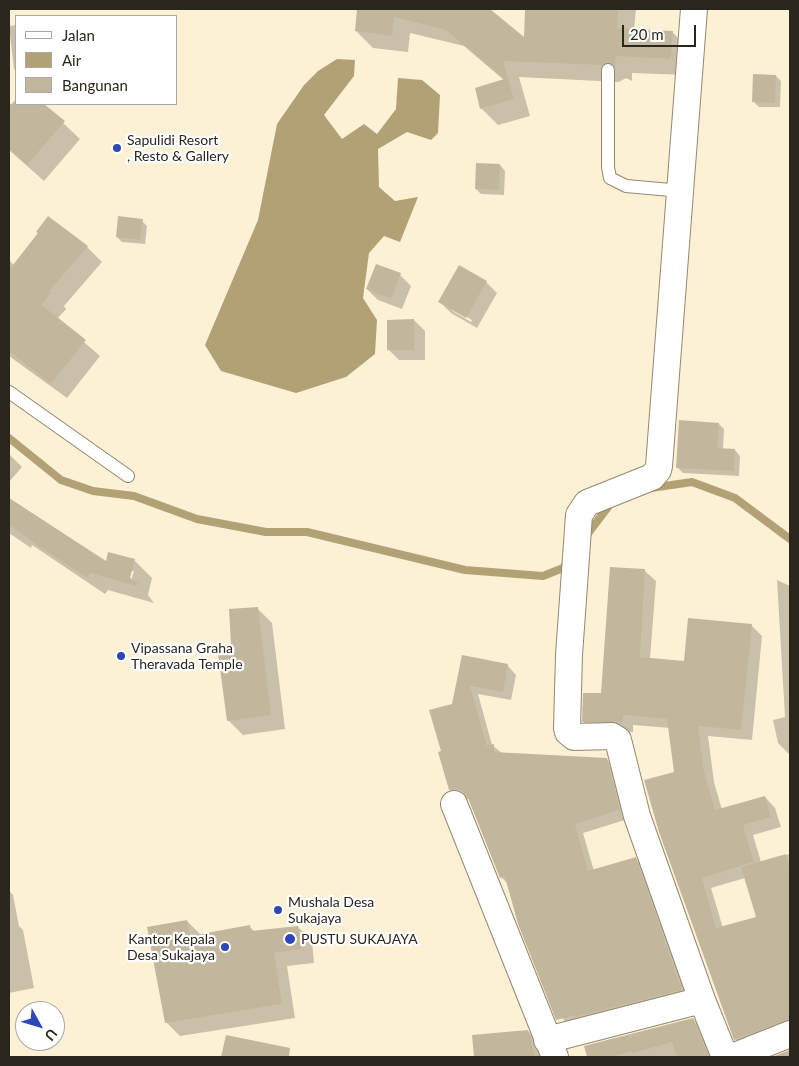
<!DOCTYPE html>
<html>
<head>
<meta charset="utf-8">
<style>
	body { margin:0 }
	#map { position:relative; width:799px; height:1066px; overflow:hidden; background:#fdf1d5; font-family:Lato,sans-serif }
	canvas { display:block }
	.frame { position:absolute; inset:0; border:10px solid #2b261c; pointer-events:none }
	.legend { position:absolute; left:15px; top:15px; width:162px; height:90px; box-sizing:border-box; background:#fff; border:1px solid #aaa8a4; margin:0; padding:6px 9px; list-style:none; font-size:15px; color:#2b261c }
	.legend li { display:flex; align-items:center; gap:10px; height:25px }
	.legend b { width:25px; border:1px solid #aaa8a4 }
	.north { position:absolute; left:15px; top:1001px; width:50px; height:50px; box-sizing:border-box; background:#fff; border:1px solid #aaa8a4; border-radius:50%; rotate:129deg; font-size:14px; font-weight:700; line-height:20px; text-align:center; color:#2b261c }
	.north::after { content:''; display:block; margin:auto; width:18px; height:22px; background:#2c48b8; clip-path:polygon(50% 0,100% 100%,50% 72%,0 100%) }
	.scale { position:absolute; left:622px; top:25px; width:74px; height:22px; box-sizing:border-box; border:2px solid #2b261c; border-top:0; padding-left:6px; font-size:15px; line-height:18px; white-space:nowrap; color:#2b261c; -webkit-text-stroke:4px #fff; paint-order:stroke }
</style>
</head>
<body>
<div id="map">
<canvas width="799" height="1066"></canvas>
<div class="frame"></div>
<ul class="legend">
<li><b style="height:6px;background:#fff"></b>Jalan</li>
<li><b style="height:14px;background:#b3a176"></b>Air</li>
<li><b style="height:14px;background:#c2b79c"></b>Bangunan</li>
</ul>
<div class="north">U</div>
<div class="scale">20 m</div>
</div>
<script>
const context = document.querySelector('canvas').getContext('2d');
context.lineJoin = 'round';
function fill(path, color) { context.fillStyle = color; context.fill(path, 'evenodd'); }
const poly = rows => new Path2D(rows.map(r => 'M' + r).join(''));
function strokePath(path, color, width, dash) { context.strokeStyle = color; context.lineWidth = width; context.lineCap = dash ? 'butt' : 'round'; context.setLineDash(dash || []); context.stroke(path); }
function write(font, color, halo, rows, align = 'center') {
  context.font = font + ' Lato,sans-serif'; context.lineWidth = 4.5; context.setLineDash([]); context.textBaseline = 'middle'; context.strokeStyle = halo; context.fillStyle = color; for (const [text, x, y, turn = 0] of rows) {
    context.save(); context.translate(x, y); context.rotate((+turn || 0) * Math.PI / 180); context.textAlign = isNaN(turn) ? turn : align; if (halo) context.strokeText(text, 0, 0); context.fillText(text, 0, 0); context.restore();
  }
}
fill(poly([
	[337,59,355,60,354,76,324,115,342,139,364,124,377,134,396,109,398,78,422,80,440,95,438,133,431,140,407,132,378,149,379,187,395,201,418,197,400,242,384,236,369,253,363,298,377,320,375,354,346,377,296,393,221,371,205,345,258,220,277,124,304,85,318,71]
]), '#b3a176');
fill(poly([
	[359,9,488,9,525,40,527,9,636,9,634,30,672,32,689,49,688,75,632,73,632,81,626,78,619,82,519,77,530,116,498,125,481,108,505,81,464,46,410,33,408,52,373,48,356,31],
	[16,25,16,71,14,69,9,26],
	[776,76,781,81,780,107,759,107,753,101],
	[16,99,16,104,43,104,80,139,44,181,9,150,9,107],
	[500,165,505,171,504,195,481,194,476,189],
	[142,221,147,226,145,244,122,242,117,237],
	[87,247,102,262,64,306,66,309,57,319,100,356,67,398,9,356,9,260,14,265],
	[377,265,400,275,411,286,402,309,378,300,367,289],
	[486,282,497,293,477,328,451,313,440,302],
	[451,308,472,320,471,322,451,310],
	[414,320,425,331,425,360,399,360,388,349],
	[719,424,724,429,723,450,735,450,740,456,739,476,683,473,678,468],
	[9,454,22,467,9,482],
	[9,498,107,563,109,554,135,561,152,578,148,595,154,603,108,590,105,594,32,545,31,548,9,533],
	[131,571,134,571,130,584,128,584],
	[645,571,656,581,650,659,685,662,751,625,762,636,752,740,708,736,714,782,722,810,765,797,775,808,781,827,753,835,761,862,790,854,790,1034,746,1050,735,1039,675,772,670,728,633,725,633,732,594,732,583,721,602,694],
	[745,878,757,918,723,928,711,888],
	[777,580,790,586,790,755,778,743,773,720,785,717],
	[257,608,272,623,285,729,243,735,228,720,232,645],
	[463,657,508,666,516,675,511,700,478,694,492,745,503,754,606,759,616,768,628,819,583,833,594,871,635,859,644,868,690,998,571,1027,562,1018,509,885,501,877,469,799,459,798,450,789,443,752],
	[9,891,13,895,19,926,23,930,34,988,9,993],
	[187,921,201,935,249,926,255,932,298,927,312,941,314,963,287,966,295,1018,180,1036,166,1022],
	[693,1019,703,1030,714,1057,589,1057,585,1047],
	[528,1031,538,1041,543,1057,475,1057,473,1036],
	[227,1036,273,1055,273,1057,222,1057]
]), '#0003');
strokePath(poly([
	[9,438,61,480,93,491,134,496,197,519,266,532,307,532,465,570,543,576,563,568,568,561],
	[651,488,692,482,735,498,790,539],
	[586,536,611,503]
]), '#b3a176', 8);
fill(poly([
	[357,9,490,9,524,37,525,9,618,9,617,28,673,31,671,59,616,56,615,66,608,62,601,65,503,61,514,99,480,109,475,88,504,79,446,30,394,17,392,36,355,31],
	[753,74,776,75,775,103,752,102],
	[9,104,44,104,65,121,27,165,9,149],
	[476,163,500,164,499,190,475,189],
	[48,216,88,246,49,291,51,292,42,305,86,340,51,384,9,351,9,270,38,233,36,232],
	[118,216,143,219,140,240,116,237],
	[376,264,401,273,391,299,366,289],
	[459,265,487,281,466,318,438,302],
	[414,319,414,350,387,350,387,320],
	[679,420,719,423,717,448,735,449,734,471,676,468],
	[9,498,106,561,108,552,135,559,130,578,138,583,136,586,90,573,87,578,40,547,9,525],
	[610,567,645,569,640,657,684,661,688,618,752,624,741,730,698,726,704,771,715,810,765,796,771,817,743,825,754,862,702,878,716,928,756,917,741,867,786,854,790,870,790,1019,734,1040,659,832,644,780,674,772,667,719,623,715,623,722,582,722,583,693,601,693],
	[258,607,271,715,227,721,217,646,231,644,229,609],
	[462,655,508,664,503,692,470,686,487,746,494,744,494,752,607,758,620,810,575,824,588,871,636,857,682,990,575,1017,575,1015,556,1020,518,924,505,877,500,878,468,798,463,792,457,789,449,790,438,752,441,751,429,710,452,704],
	[187,920,190,936,250,925,251,931,298,926,301,949,274,953,282,1004,165,1023,147,927],
	[693,1018,709,1057,677,1057,672,1042,633,1053,632,1051,611,1057,587,1057,584,1046],
	[528,1030,535,1057,474,1057,472,1035],
	[226,1035,290,1048,289,1057,221,1057],
	[790,1050,790,1057,772,1057]
]), '#c2b79c');
const service = poly([
	[608,70,608,167,610,178,626,186,682,191],
	[9,392,128,476]
]);
const minor = poly([
	[694,9,659,466,658,470,652,477,587,503,579,515,569,655,567,728,568,732,574,737,612,736,618,740,637,816,702,1000,725,1057],
	[454,804,555,1057],
	[547,1040,702,1000],
	[732,1057,790,1034]
]);
strokePath(service, '#93886e', 14);
strokePath(minor, '#93886e', 28);
strokePath(service, '#fff', 12);
strokePath(minor, '#fff', 26);
for (const [x, y, r, color] of [
	[117,148,5,"#2c48b8"],
	[121,656,5,"#2c48b8"],
	[278,910,5,"#2c48b8"],
	[290,939,6,"#2c48b8"],
	[225,947,5,"#2c48b8"]
]) { const dot = new Path2D(); dot.arc(x, y, r, 0, 2 * Math.PI); context.fillStyle = color; context.fill(dot); strokePath(dot, '#fff', 2); }
write('14px', '#2b261c', '#fff', [
	["Sapulidi Resort",127,140],
	[", Resto & Gallery",127,156],
	["Vipassana Graha",131,648],
	["Theravada Temple",131,664],
	["Mushala Desa",288,902],
	["Sukajaya",288,918],
	["Kantor Kepala",215,939,"right"],
	["Desa Sukajaya",215,955,"right"],
	["PUSTU SUKAJAYA",301,939]
], 'left');
</script>
</body>
</html>
